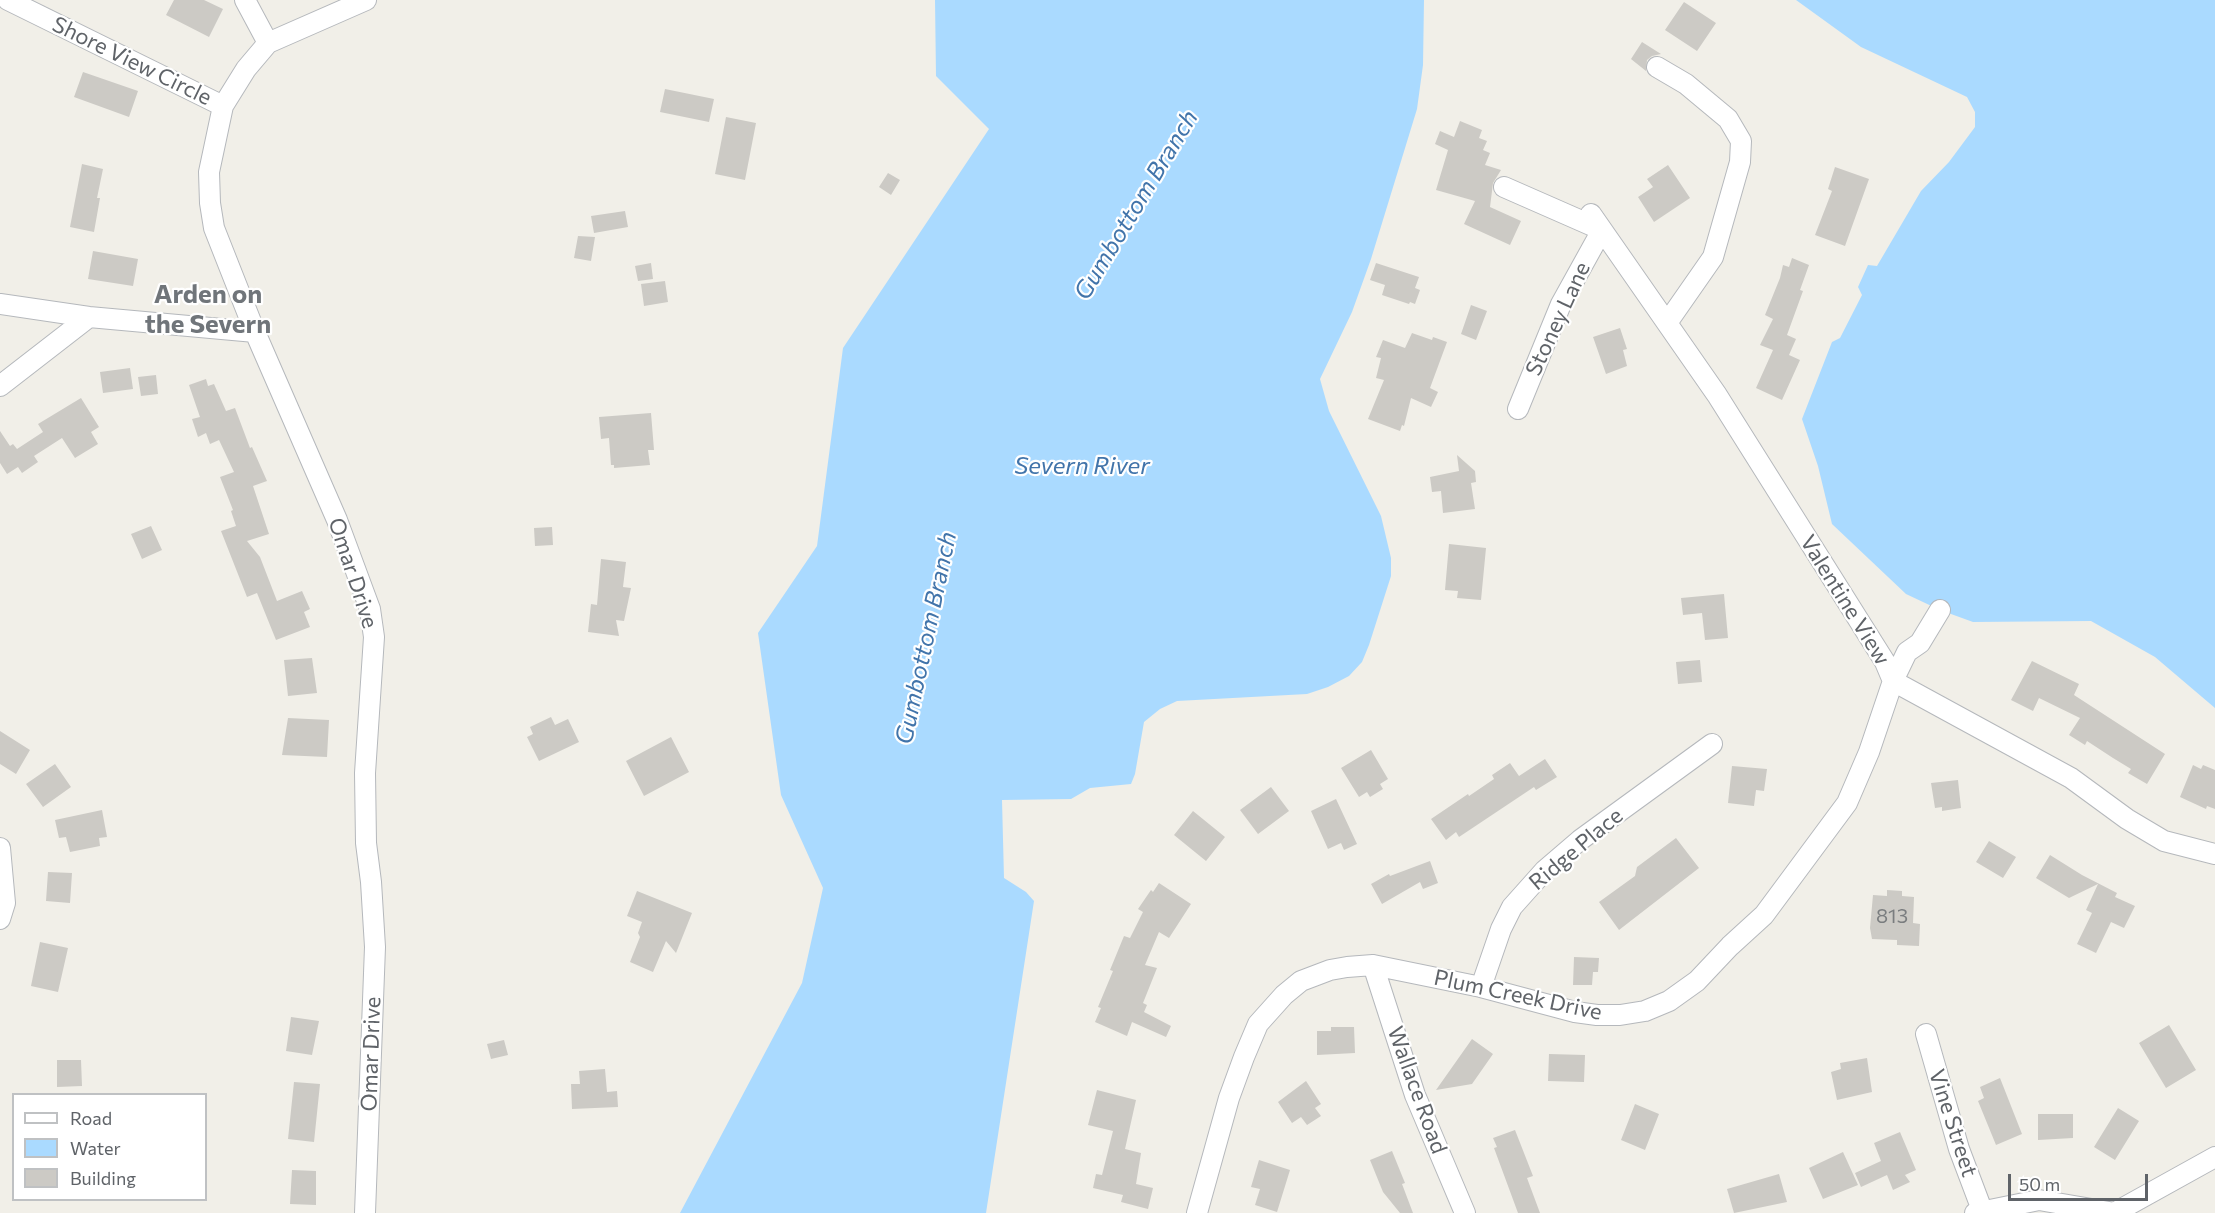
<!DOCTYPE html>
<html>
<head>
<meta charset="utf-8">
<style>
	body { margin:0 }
	#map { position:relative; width:2215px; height:1213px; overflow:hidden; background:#f1efe8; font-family:Commissioner,sans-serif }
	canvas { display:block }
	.legend { position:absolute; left:12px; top:1093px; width:195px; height:108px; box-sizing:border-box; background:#fff; border:2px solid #bfc1c3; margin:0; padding:8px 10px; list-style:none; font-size:18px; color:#5f6368 }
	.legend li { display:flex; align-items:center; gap:12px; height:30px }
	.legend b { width:30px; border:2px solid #bfc1c3 }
	.scale { position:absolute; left:2008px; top:1174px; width:140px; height:27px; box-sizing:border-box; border:3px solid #5f6368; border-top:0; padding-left:8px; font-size:18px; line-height:21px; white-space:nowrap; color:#5f6368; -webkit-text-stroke:4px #fff; paint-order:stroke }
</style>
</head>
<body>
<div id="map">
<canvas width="2215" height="1213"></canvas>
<ul class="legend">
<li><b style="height:8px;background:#fff"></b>Road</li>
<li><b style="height:16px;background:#aadaff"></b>Water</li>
<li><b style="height:16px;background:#cccac5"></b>Building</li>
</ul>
<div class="scale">50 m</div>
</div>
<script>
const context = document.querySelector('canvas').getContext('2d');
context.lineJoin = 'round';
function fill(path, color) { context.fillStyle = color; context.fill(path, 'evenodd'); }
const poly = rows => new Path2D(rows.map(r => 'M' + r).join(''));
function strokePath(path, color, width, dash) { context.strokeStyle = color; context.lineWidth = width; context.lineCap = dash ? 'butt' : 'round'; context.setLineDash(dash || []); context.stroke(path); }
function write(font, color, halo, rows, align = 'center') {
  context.font = font + ' Commissioner,sans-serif'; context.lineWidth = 4.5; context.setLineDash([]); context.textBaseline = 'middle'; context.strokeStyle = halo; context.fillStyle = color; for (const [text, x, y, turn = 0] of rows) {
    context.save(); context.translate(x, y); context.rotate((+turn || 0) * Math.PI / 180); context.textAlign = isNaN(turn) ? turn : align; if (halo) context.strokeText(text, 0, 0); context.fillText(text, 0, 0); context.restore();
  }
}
fill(poly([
	[935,0,1424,0,1423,65,1417,109,1371,259,1352,312,1320,379,1329,411,1381,516,1391,558,1391,576,1369,645,1362,662,1349,676,1328,687,1307,694,1177,701,1160,709,1144,722,1135,774,1131,784,1090,788,1071,799,1002,800,1004,878,1026,892,1034,901,986,1213,680,1213,802,983,823,888,781,795,758,633,817,546,843,348,989,129,936,76],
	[1796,0,2215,0,2215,708,2155,657,2091,621,1973,622,1940,610,1906,594,1832,524,1818,466,1802,419,1832,342,1840,338,1862,295,1858,287,1868,265,1877,266,1921,191,1949,162,1975,127,1975,112,1967,97,1861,47]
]), '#aadaff');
fill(poly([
	[174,0,204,0,223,9,209,37,166,15],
	[1684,2,1716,23,1697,51,1665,30],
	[1642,42,1661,54,1652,56,1647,60,1646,71,1631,59],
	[83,72,138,91,129,117,74,97],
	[665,89,714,99,709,122,660,112],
	[726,117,756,123,745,180,715,174],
	[1460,121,1482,130,1479,138,1487,141,1483,150,1490,153,1485,165,1501,170,1493,183,1490,207,1521,221,1510,245,1464,224,1475,201,1436,190,1448,150,1435,144,1440,131,1454,137],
	[82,164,103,169,97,198,100,198,94,232,70,227],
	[1668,165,1690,198,1654,222,1638,197,1653,187,1647,179],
	[1835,167,1869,179,1845,246,1815,235,1832,191,1828,189],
	[888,173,900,180,891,195,879,187],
	[625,211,628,227,594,233,591,216],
	[578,236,595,237,591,261,574,258],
	[93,251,138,259,133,286,88,279],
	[1792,258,1809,265,1800,290,1803,291,1787,335,1796,339,1789,355,1800,360,1782,400,1756,388,1773,350,1760,345,1773,319,1765,315,1780,278,1783,265,1789,267],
	[651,263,653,279,638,281,635,266],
	[1376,263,1419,277,1415,288,1420,290,1415,304,1410,302,1409,304,1382,295,1385,285,1370,280],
	[665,281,668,302,644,306,641,284],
	[1471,305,1487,311,1476,340,1461,334],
	[1620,328,1627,349,1623,350,1627,366,1606,374,1593,337],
	[1412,333,1432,340,1433,337,1447,342,1430,388,1438,392,1431,407,1411,398,1404,426,1402,425,1400,431,1368,419,1384,380,1376,378,1381,358,1376,357,1383,340,1405,348],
	[130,368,133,389,103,393,100,372],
	[156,375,158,394,141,396,138,377],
	[206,379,208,386,214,384,226,411,235,408,250,448,252,447,267,481,253,486,269,534,247,541,260,557,277,601,302,591,310,609,304,612,310,627,276,640,257,593,247,597,221,531,236,526,231,511,233,510,220,477,234,472,219,440,210,444,206,433,198,437,192,419,200,417,189,385],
	[81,398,99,427,91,432,98,444,75,458,62,438,34,456,38,462,22,473,18,467,7,474,0,463,0,431,10,446,13,444,17,449,43,432,38,424],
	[651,413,654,450,648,450,650,465,614,468,614,465,611,465,609,438,601,439,599,417],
	[1457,455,1475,471,1476,482,1471,483,1475,509,1443,513,1441,491,1432,492,1430,477,1459,471],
	[151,526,162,550,142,559,131,534],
	[552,527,553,545,535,546,534,528],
	[1449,544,1486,548,1481,600,1457,598,1458,591,1445,590],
	[601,559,626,562,623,587,631,588,624,621,616,620,619,636,588,632,591,604,597,605],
	[1724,594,1728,638,1705,640,1702,613,1683,615,1681,598],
	[312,658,317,693,288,696,284,660],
	[1700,660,1702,682,1678,684,1676,662],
	[2032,661,2079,684,2074,695,2165,754,2147,784,2128,773,2131,769,2113,758,2087,741,2085,745,2069,735,2080,718,2039,698,2033,711,2011,700],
	[551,717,555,725,568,719,579,742,539,761,527,737,533,734,530,727],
	[288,718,329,720,327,757,282,755],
	[0,731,30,750,16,774,0,764],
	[671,737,689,772,644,796,626,761],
	[1371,750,1388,779,1380,784,1383,789,1370,797,1367,792,1359,797,1341,768],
	[1545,759,1557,777,1536,790,1534,787,1459,837,1456,832,1446,840,1431,819,1468,794,1469,796,1494,779,1492,775,1510,763,1519,776],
	[55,764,71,787,43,807,26,784],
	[2193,765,2201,769,2203,765,2215,770,2215,809,2207,806,2206,809,2180,797],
	[1732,766,1767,769,1764,791,1756,790,1754,806,1728,803],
	[1958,780,1961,808,1942,811,1942,807,1935,808,1931,783],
	[1271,787,1289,811,1258,834,1240,810],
	[1336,799,1357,844,1344,850,1341,843,1328,849,1311,811],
	[102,810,107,837,99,838,100,846,70,852,66,837,59,838,55,820],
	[1193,811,1225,837,1206,861,1174,835],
	[1676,838,1699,868,1619,930,1599,902,1635,876,1637,867],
	[1989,841,2016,857,2003,878,1976,862],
	[2050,855,2082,875,2117,893,2115,897,2135,906,2124,928,2111,922,2096,953,2077,944,2092,913,2086,910,2098,884,2069,898,2036,878],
	[1430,861,1438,883,1423,889,1420,882,1382,904,1371,884,1389,874,1390,876],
	[48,872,72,873,70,903,46,901],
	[1159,883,1191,904,1169,938,1159,932,1145,965,1157,968,1143,1003,1147,1005,1144,1012,1171,1026,1166,1037,1132,1022,1127,1036,1095,1022,1101,1008,1098,1007,1113,971,1110,970,1124,936,1130,938,1143,912,1138,909,1151,890,1153,892],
	[1887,890,1902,891,1902,896,1914,897,1913,923,1920,924,1919,946,1897,945,1897,940,1872,939,1870,928,1873,895,1887,896],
	[637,891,692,913,676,953,666,941,653,972,630,962,640,937,638,933,642,922,627,916],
	[40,942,68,948,58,992,31,986],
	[1574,957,1599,958,1598,972,1593,972,1592,985,1573,985],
	[291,1017,319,1021,312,1055,286,1051],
	[2169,1025,2196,1070,2166,1088,2139,1043],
	[1331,1027,1354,1027,1355,1053,1317,1055,1317,1031,1331,1031],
	[1472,1039,1493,1054,1472,1084,1436,1090],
	[504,1040,508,1055,491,1059,487,1044],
	[1549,1054,1585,1055,1584,1082,1548,1081],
	[1867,1058,1872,1092,1837,1100,1831,1072,1841,1069,1840,1063],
	[57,1060,81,1060,82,1086,57,1087],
	[605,1069,607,1092,617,1091,618,1107,572,1109,571,1084,580,1084,579,1071],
	[2000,1078,2022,1134,1996,1145,1978,1101,1984,1098,1980,1087],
	[1306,1081,1321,1104,1315,1108,1321,1116,1307,1125,1301,1117,1292,1123,1278,1102],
	[294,1082,320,1084,314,1142,288,1139],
	[1097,1090,1136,1100,1125,1149,1141,1153,1136,1184,1153,1188,1148,1209,1121,1202,1123,1195,1093,1188,1096,1174,1102,1175,1113,1131,1088,1125],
	[1635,1104,1659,1114,1645,1150,1621,1140],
	[2118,1108,2139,1121,2115,1160,2094,1147],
	[2038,1114,2073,1114,2073,1138,2038,1140],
	[1515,1130,1533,1176,1527,1178,1540,1213,1518,1213,1494,1148,1497,1147,1493,1138],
	[1900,1132,1916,1170,1905,1175,1910,1182,1893,1190,1887,1175,1861,1187,1855,1173,1881,1161,1874,1143],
	[1392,1151,1405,1183,1402,1184,1413,1213,1400,1213,1383,1192,1370,1160],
	[1843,1152,1858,1185,1823,1199,1809,1168],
	[1259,1160,1290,1170,1277,1212,1255,1205,1260,1189,1251,1187],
	[292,1170,316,1171,316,1205,290,1204],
	[1779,1174,1787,1202,1734,1213,1727,1189]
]), '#cccac5');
const minor = poly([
	[8,0,223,106],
	[245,0,268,43],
	[1657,67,1686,84,1728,119,1741,141,1740,162,1713,257,1667,323],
	[1504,187,1602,230,1561,304,1518,409],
	[1591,214,1717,395,1885,662,1893,681,2071,778,2127,819,2164,841,2215,854],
	[0,304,89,317,255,332],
	[0,386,89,317],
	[0,848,5,903,0,919],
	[1373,965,1415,1095,1465,1213],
	[1481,987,1501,929,1512,907,1545,870,1580,840,1712,744],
	[1926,1034,1959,1149,1982,1210],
	[365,1213,375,947,371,882,366,843,365,773,374,637,370,609,337,520,255,332,214,228,210,203,209,172,223,106,246,69,268,43,366,0],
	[1197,1213,1229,1098,1244,1057,1258,1024,1284,995,1301,981,1330,970,1347,967,1373,965,1481,987,1575,1012,1597,1015,1620,1015,1645,1011,1669,1001,1697,981,1730,946,1764,915,1847,803,1869,752,1893,681,1907,652,1920,643,1940,610],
	[1975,1213,2039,1200,2115,1213],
	[2114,1213,2215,1157]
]);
strokePath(minor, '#b5b8bc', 22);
strokePath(minor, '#fff', 20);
write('20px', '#7a7d7f', null, [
	["813",1892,916]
]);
write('22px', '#5f6368', '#fff', [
	["Shore View Circle",132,61,26],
	["Stoney Lane",1558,319,-65],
	["Omar Drive",353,573,72],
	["Valentine View",1845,600,58],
	["Ridge Place",1576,849,-40],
	["Plum Creek Drive",1518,995,12],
	["Omar Drive",371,1054,-88],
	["Wallace Road",1417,1090,70],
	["Vine Street",1953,1123,72]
]);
write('italic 24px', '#4174aa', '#fff', [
	["Gumbottom Branch",1136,205,-59],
	["Severn River",1082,466],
	["Gumbottom Branch",926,638,-78]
]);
write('bold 26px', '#70757a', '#fff', [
	["Arden on",208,294],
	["the Severn",208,324]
]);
</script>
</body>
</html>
